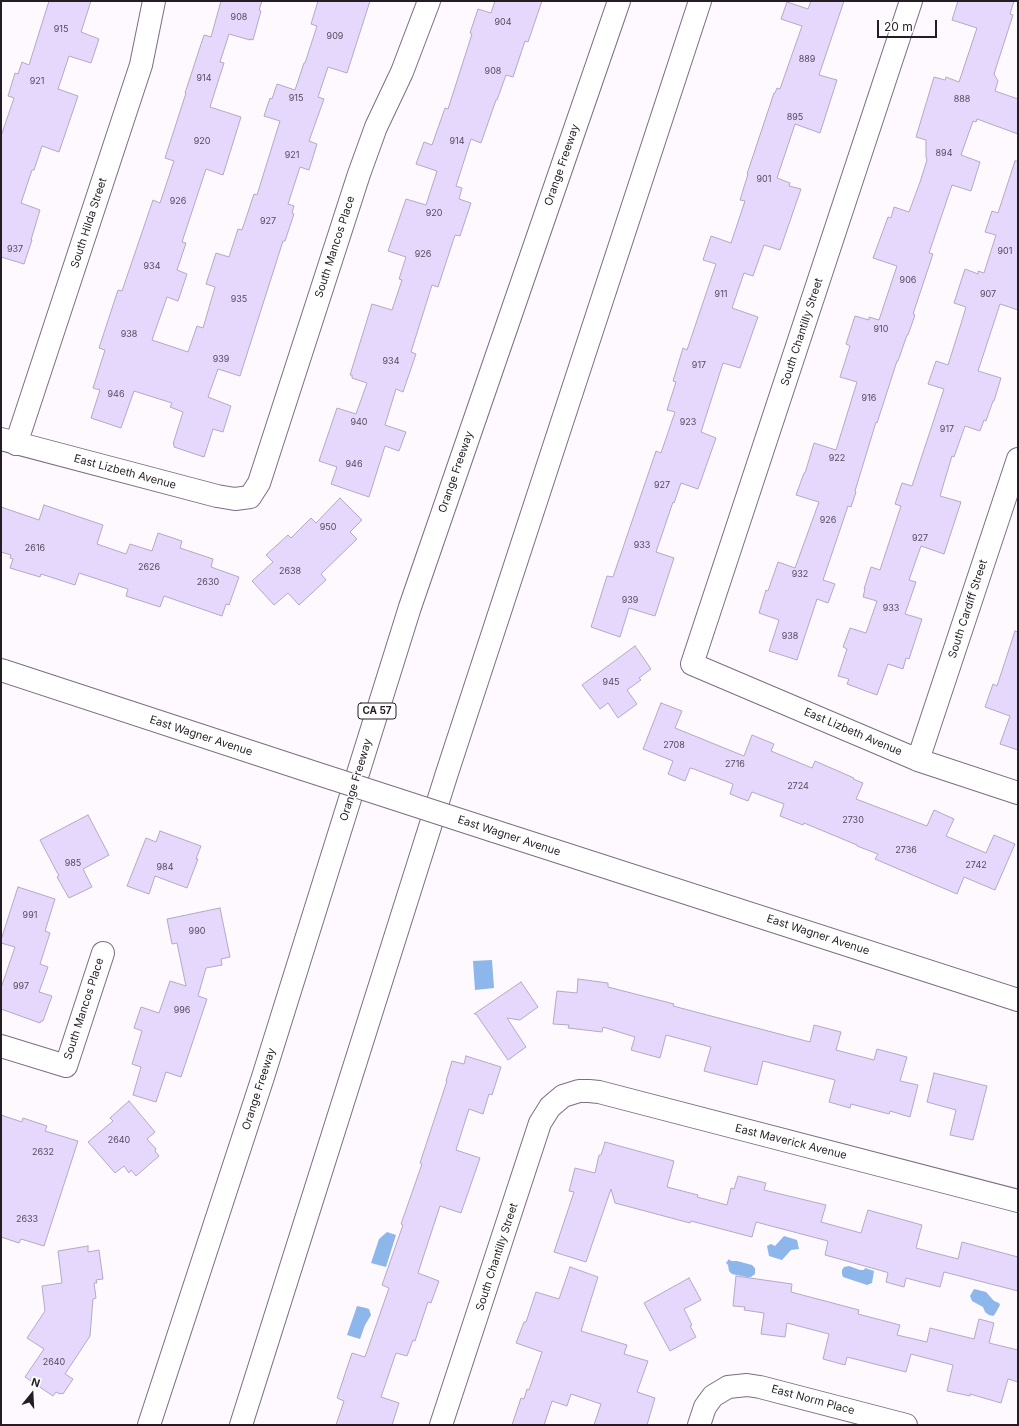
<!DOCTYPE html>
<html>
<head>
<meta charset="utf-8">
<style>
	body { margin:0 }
	#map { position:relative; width:1019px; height:1426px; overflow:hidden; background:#fdf9fe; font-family:Inter,sans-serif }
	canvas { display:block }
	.frame { position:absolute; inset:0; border:2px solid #241d26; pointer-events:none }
	.north { position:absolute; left:12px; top:1374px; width:40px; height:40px; -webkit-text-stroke:3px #fff; paint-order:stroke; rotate:18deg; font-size:11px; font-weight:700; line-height:16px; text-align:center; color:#241d26 }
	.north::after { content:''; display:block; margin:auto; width:14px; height:18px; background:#241d26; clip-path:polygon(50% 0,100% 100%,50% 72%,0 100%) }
	.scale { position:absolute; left:877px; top:20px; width:60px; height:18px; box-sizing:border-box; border:2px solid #241d26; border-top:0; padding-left:5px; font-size:12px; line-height:14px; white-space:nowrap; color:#241d26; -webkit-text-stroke:3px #fff; paint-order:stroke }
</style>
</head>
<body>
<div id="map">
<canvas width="1019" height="1426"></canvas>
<div class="frame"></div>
<div class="north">N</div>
<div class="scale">20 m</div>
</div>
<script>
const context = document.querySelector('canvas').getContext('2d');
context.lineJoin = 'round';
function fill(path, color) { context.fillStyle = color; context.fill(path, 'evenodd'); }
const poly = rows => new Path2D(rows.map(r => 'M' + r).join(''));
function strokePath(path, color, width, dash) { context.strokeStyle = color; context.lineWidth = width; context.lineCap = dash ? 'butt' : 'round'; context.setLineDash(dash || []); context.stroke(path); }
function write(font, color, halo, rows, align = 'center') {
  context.font = font + ' Inter,sans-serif'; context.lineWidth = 3; context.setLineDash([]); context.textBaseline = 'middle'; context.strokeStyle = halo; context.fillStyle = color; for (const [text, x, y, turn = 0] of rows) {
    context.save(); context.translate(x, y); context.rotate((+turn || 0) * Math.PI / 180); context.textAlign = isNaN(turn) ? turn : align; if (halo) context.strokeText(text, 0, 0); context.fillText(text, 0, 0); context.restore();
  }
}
fill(poly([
	[492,960,494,988,475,990,473,961],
	[387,1232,396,1235,386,1267,371,1263,379,1239],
	[784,1236,797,1240,799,1249,791,1250,782,1260,769,1256,767,1246,771,1244,775,1246],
	[729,1259,731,1261,737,1261,752,1265,755,1268,755,1274,751,1277,747,1277,732,1274,729,1271,728,1265,726,1263],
	[849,1266,860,1270,864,1270,865,1268,874,1271,872,1283,867,1285,843,1277,842,1274,842,1270,844,1267],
	[974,1289,986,1292,994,1301,999,1303,1000,1305,995,1314,993,1316,989,1315,985,1312,983,1307,972,1301,970,1296],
	[357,1306,366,1308,369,1309,371,1315,365,1325,360,1339,347,1335]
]), '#8db6ea');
const building = poly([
	[49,1,91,1,81,32,99,39,91,63,69,56,58,89,78,96,59,152,42,146,34,170,32,170,21,203,40,210,31,240,32,240,24,264,1,257,1,136,14,98,8,96,15,73,18,74,22,62,29,65,49,1],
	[221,1,262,1,259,10,261,11,253,40,250,39,250,40,229,34,220,62,224,63,210,107,241,117,223,175,206,169,182,242,186,243,177,270,187,274,178,301,167,297,152,340,188,352,197,326,203,328,215,287,206,284,216,253,229,257,238,229,242,230,254,194,257,195,280,121,264,116,270,98,272,99,277,84,295,90,304,63,305,63,317,26,311,24,318,1,370,1,347,73,328,67,318,97,324,99,309,141,317,144,309,170,300,167,288,204,294,206,292,213,294,214,285,241,283,241,240,376,218,369,208,397,231,406,223,432,213,429,204,457,174,447,174,444,173,444,183,412,170,407,172,403,134,391,121,428,91,418,100,390,93,388,105,350,99,348,118,290,122,291,153,200,160,203,174,161,165,158,186,93,185,93,204,35,211,37,221,1],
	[495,1,542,1,528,42,525,41,513,77,506,75,497,100,496,100,481,143,471,139,456,186,462,188,459,199,471,203,460,236,455,235,438,287,432,285,411,352,416,354,403,392,396,389,385,425,406,432,399,451,385,446,369,497,331,484,337,467,319,461,337,408,356,414,367,383,352,378,352,375,350,375,372,304,392,310,402,280,399,279,406,257,388,251,406,199,426,205,437,171,416,164,424,142,432,145,445,108,448,109,472,34,470,33,478,9,491,13,495,1],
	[811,1,844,1,819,75,837,80,820,133,795,124,777,178,790,183,789,186,801,189,780,250,764,245,753,276,744,273,732,308,758,317,740,368,723,363,701,432,716,438,698,489,681,483,674,503,673,502,656,552,674,558,655,616,629,608,620,637,591,627,607,576,613,577,656,451,661,453,675,412,667,410,676,382,673,381,683,348,687,350,716,264,703,260,711,236,731,243,745,201,740,200,748,174,747,174,774,93,775,93,777,88,780,89,802,26,781,19,787,2,808,9,811,1],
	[958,1,1014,1,1010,14,1013,15,994,74,998,81,995,91,1018,99,1018,134,977,119,976,122,973,121,961,155,980,162,971,191,952,185,929,253,933,254,913,314,915,315,908,335,907,335,898,361,897,361,877,423,876,422,855,491,856,492,851,507,848,506,823,580,835,584,828,603,817,599,797,660,769,651,779,620,759,613,766,590,768,591,778,562,795,568,819,502,796,495,804,473,805,473,814,443,836,450,857,382,840,377,850,346,846,344,855,316,869,320,869,317,879,320,897,266,873,258,888,217,891,218,894,207,909,212,920,182,927,160,926,157,926,140,916,137,934,77,945,80,946,77,959,82,977,28,952,20,958,1],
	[1015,161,1018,161,1018,310,1000,304,978,371,1001,378,994,401,993,401,986,421,984,420,980,431,965,426,954,457,952,456,940,496,961,502,944,554,921,546,909,580,916,582,905,614,922,619,909,659,906,658,903,669,888,664,877,695,847,684,849,679,838,676,847,649,843,647,850,628,866,633,877,601,863,597,865,589,864,589,871,567,880,570,901,506,895,504,902,483,912,486,944,389,928,384,936,361,948,365,960,327,966,307,954,303,965,269,978,274,978,271,984,273,996,235,985,232,992,211,998,213,1015,161],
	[340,498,362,520,350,532,357,539,321,574,326,580,299,605,288,593,274,605,252,581,273,562,266,555,288,535,291,538,311,518,316,523,340,498],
	[44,505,103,525,97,544,126,554,130,544,152,551,158,533,182,541,180,548,213,559,211,567,239,577,229,605,226,604,222,616,164,596,160,607,126,596,128,589,79,573,75,585,41,574,40,577,10,568,13,559,10,558,11,555,1,552,1,507,39,520,44,505],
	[1015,631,1018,632,1018,750,1000,744,1010,716,985,707,993,684,997,686,1015,631],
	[635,646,651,669,639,678,641,680,627,690,637,704,618,718,608,703,600,709,582,685,635,646],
	[661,703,682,711,675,728,744,756,752,735,774,744,771,751,812,768,815,761,854,778,853,779,863,783,856,799,927,826,934,810,954,819,946,836,986,853,994,835,1015,844,995,890,964,877,957,894,875,859,878,854,857,846,857,845,804,823,803,825,780,816,784,804,752,792,748,801,730,794,733,784,694,769,690,768,685,781,668,774,673,761,643,749,661,703],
	[88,815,109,855,83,869,92,887,69,898,57,877,59,876,40,840,88,815],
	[160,831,201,846,196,859,198,859,187,888,155,876,149,894,127,886,146,838,156,842,160,831],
	[18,887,55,899,45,931,50,933,40,964,48,967,39,992,52,996,43,1021,41,1021,40,1023,1,1009,1,988,15,947,1,943,1,940,18,887],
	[220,908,230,957,221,959,222,965,206,968,198,996,207,999,181,1077,166,1072,156,1102,133,1095,141,1067,132,1064,142,1031,134,1028,141,1007,159,1013,170,981,186,986,177,943,172,944,167,919,220,908],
	[578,979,608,983,608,987,674,1004,673,1006,810,1042,814,1025,841,1032,836,1050,874,1060,877,1049,907,1057,900,1081,918,1085,910,1117,890,1111,889,1114,851,1104,850,1108,829,1102,835,1080,763,1061,757,1085,704,1071,711,1047,666,1035,660,1058,631,1050,635,1037,603,1027,602,1032,568,1028,569,1025,553,1024,557,991,577,993,578,979],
	[521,982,538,1007,520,1020,507,1018,526,1047,508,1060,476,1014,474,1014,521,982],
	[466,1056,501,1067,492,1095,489,1094,483,1114,469,1109,456,1150,480,1158,461,1213,440,1206,418,1273,439,1281,431,1303,428,1302,415,1341,413,1340,407,1356,396,1353,381,1397,399,1403,392,1425,336,1425,344,1401,337,1398,352,1353,365,1357,389,1288,382,1285,403,1225,401,1224,422,1164,420,1163,447,1081,446,1081,452,1061,464,1064,466,1056],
	[934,1073,987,1086,973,1140,950,1135,956,1110,927,1102,934,1073],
	[129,1101,155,1132,147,1139,156,1149,155,1151,159,1156,136,1176,131,1170,129,1173,124,1166,115,1173,88,1142,113,1121,110,1118,129,1101],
	[1,1115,22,1122,23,1118,47,1126,45,1131,78,1141,44,1246,21,1239,19,1243,1,1237,1,1115],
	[605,1142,674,1161,667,1187,698,1195,697,1197,727,1205,731,1188,734,1189,738,1176,766,1183,764,1190,826,1205,821,1222,861,1233,868,1210,922,1225,916,1248,958,1259,962,1242,1018,1257,1018,1291,944,1272,940,1287,906,1278,904,1287,886,1282,888,1273,886,1272,825,1255,828,1241,756,1222,752,1237,691,1221,690,1223,615,1203,611,1189,586,1262,554,1252,574,1192,569,1191,575,1168,595,1173,599,1155,601,1155,605,1142],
	[88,1246,88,1252,99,1250,103,1279,96,1280,97,1283,94,1283,96,1298,93,1299,90,1336,65,1374,73,1379,63,1394,61,1393,60,1394,56,1392,53,1396,25,1377,44,1349,27,1338,45,1311,42,1286,62,1283,58,1251,88,1246],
	[570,1267,598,1277,581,1331,627,1345,624,1354,648,1361,637,1392,655,1398,647,1425,594,1425,601,1404,571,1394,567,1406,552,1401,544,1425,512,1425,521,1398,524,1399,527,1389,529,1390,542,1352,516,1343,524,1322,526,1322,536,1292,559,1299,570,1267],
	[736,1276,792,1284,791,1292,859,1310,858,1314,900,1325,897,1335,927,1342,930,1328,974,1339,979,1319,994,1323,989,1343,1018,1350,1018,1382,1008,1379,1001,1403,970,1394,970,1396,947,1391,953,1365,911,1354,906,1372,847,1357,845,1365,823,1359,829,1334,787,1323,785,1337,761,1334,764,1313,744,1310,745,1307,733,1306,736,1276],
	[689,1278,701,1300,684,1309,692,1325,690,1326,696,1337,670,1351,644,1303,689,1278]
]);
fill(building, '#e6d7fc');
strokePath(building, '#b4a9c5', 1);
const street = poly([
	[911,1,692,664,918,760,1018,793],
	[1,439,217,496,235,499,250,497,259,483,359,174,376,127,402,72,429,1],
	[16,444,141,65,154,1],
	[918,760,1018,459],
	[1,1046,66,1066,103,953],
	[441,1425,540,1123,550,1107,563,1096,579,1091,589,1091,599,1092,1018,1201],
	[699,1425,705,1407,713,1396,728,1387,747,1385,760,1387,906,1425]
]);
const secondary = poly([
	[1,670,303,769],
	[494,831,1018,1000]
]);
const highway = poly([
	[149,1425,263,1077,410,607,619,1],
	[241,1425,447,773,700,1]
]);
strokePath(street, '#7d6c84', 24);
strokePath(secondary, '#7d6c84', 24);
strokePath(highway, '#7d6c84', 24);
strokePath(street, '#fff', 22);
strokePath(secondary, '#fff', 22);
strokePath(highway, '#fff', 22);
const secondaryBridge = poly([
	[303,769,494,831]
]);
strokePath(secondaryBridge, '#7d6c84', 24, []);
strokePath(secondaryBridge, '#fff', 22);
write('9px', '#544c5c', null, [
	["908",239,17],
	["904",503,22],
	["915",61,29],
	["909",335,36],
	["889",807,59],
	["908",493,71],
	["914",204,78],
	["921",37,81],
	["915",296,98],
	["888",962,99],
	["895",795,117],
	["920",202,141],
	["914",457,141],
	["894",944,153],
	["921",292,155],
	["901",764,179],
	["926",178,201],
	["920",434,213],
	["927",268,221],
	["937",15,249],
	["901",1005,251],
	["926",423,254],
	["934",152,266],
	["906",908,280],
	["911",721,294],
	["907",988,294],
	["935",239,299],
	["910",881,329],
	["938",129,334],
	["939",221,359],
	["934",391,361],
	["917",699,365],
	["946",116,394],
	["916",869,398],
	["940",359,422],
	["923",688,422],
	["917",947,429],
	["922",837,458],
	["946",354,464],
	["927",662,485],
	["926",828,520],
	["950",328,527],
	["927",920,538],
	["933",642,545],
	["2616",35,548],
	["2626",149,567],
	["2638",290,571],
	["932",800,574],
	["2630",208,582],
	["939",630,600],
	["933",891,608],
	["938",790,636],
	["945",611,682],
	["2708",674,745],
	["2716",735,764],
	["2724",798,786],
	["2730",853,820],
	["2736",906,850],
	["985",73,863],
	["2742",976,865],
	["984",165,867],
	["991",30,915],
	["990",197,931],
	["997",21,986],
	["996",182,1010],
	["2640",119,1140],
	["2632",43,1152],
	["2633",27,1219],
	["2640",54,1362]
]);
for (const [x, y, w] of [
	[377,711,38]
]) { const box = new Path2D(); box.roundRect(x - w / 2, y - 8, w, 16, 3); context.fillStyle = '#fff'; context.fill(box); strokePath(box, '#241d26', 1); }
write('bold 10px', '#241d26', null, [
	["CA 57",377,711]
]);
write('11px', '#241d26', '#fff', [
	["Orange Freeway",562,165,-71],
	["South Hilda Street",89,223,-72],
	["South Mancos Place",335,247,-72],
	["South Chantilly Street",802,332,-72],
	["East Lizbeth Avenue",125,472,15],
	["Orange Freeway",456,472,-71],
	["South Cardiff Street",968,609,-72],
	["East Lizbeth Avenue",853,732,23],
	["East Wagner Avenue",201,736,18],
	["Orange Freeway",356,780,-73],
	["East Wagner Avenue",509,836,18],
	["East Wagner Avenue",818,935,18],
	["South Mancos Place",84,1009,-72],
	["Orange Freeway",259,1089,-72],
	["East Maverick Avenue",791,1142,14],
	["South Chantilly Street",497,1257,-72],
	["East Norm Place",813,1400,15]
]);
</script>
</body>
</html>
